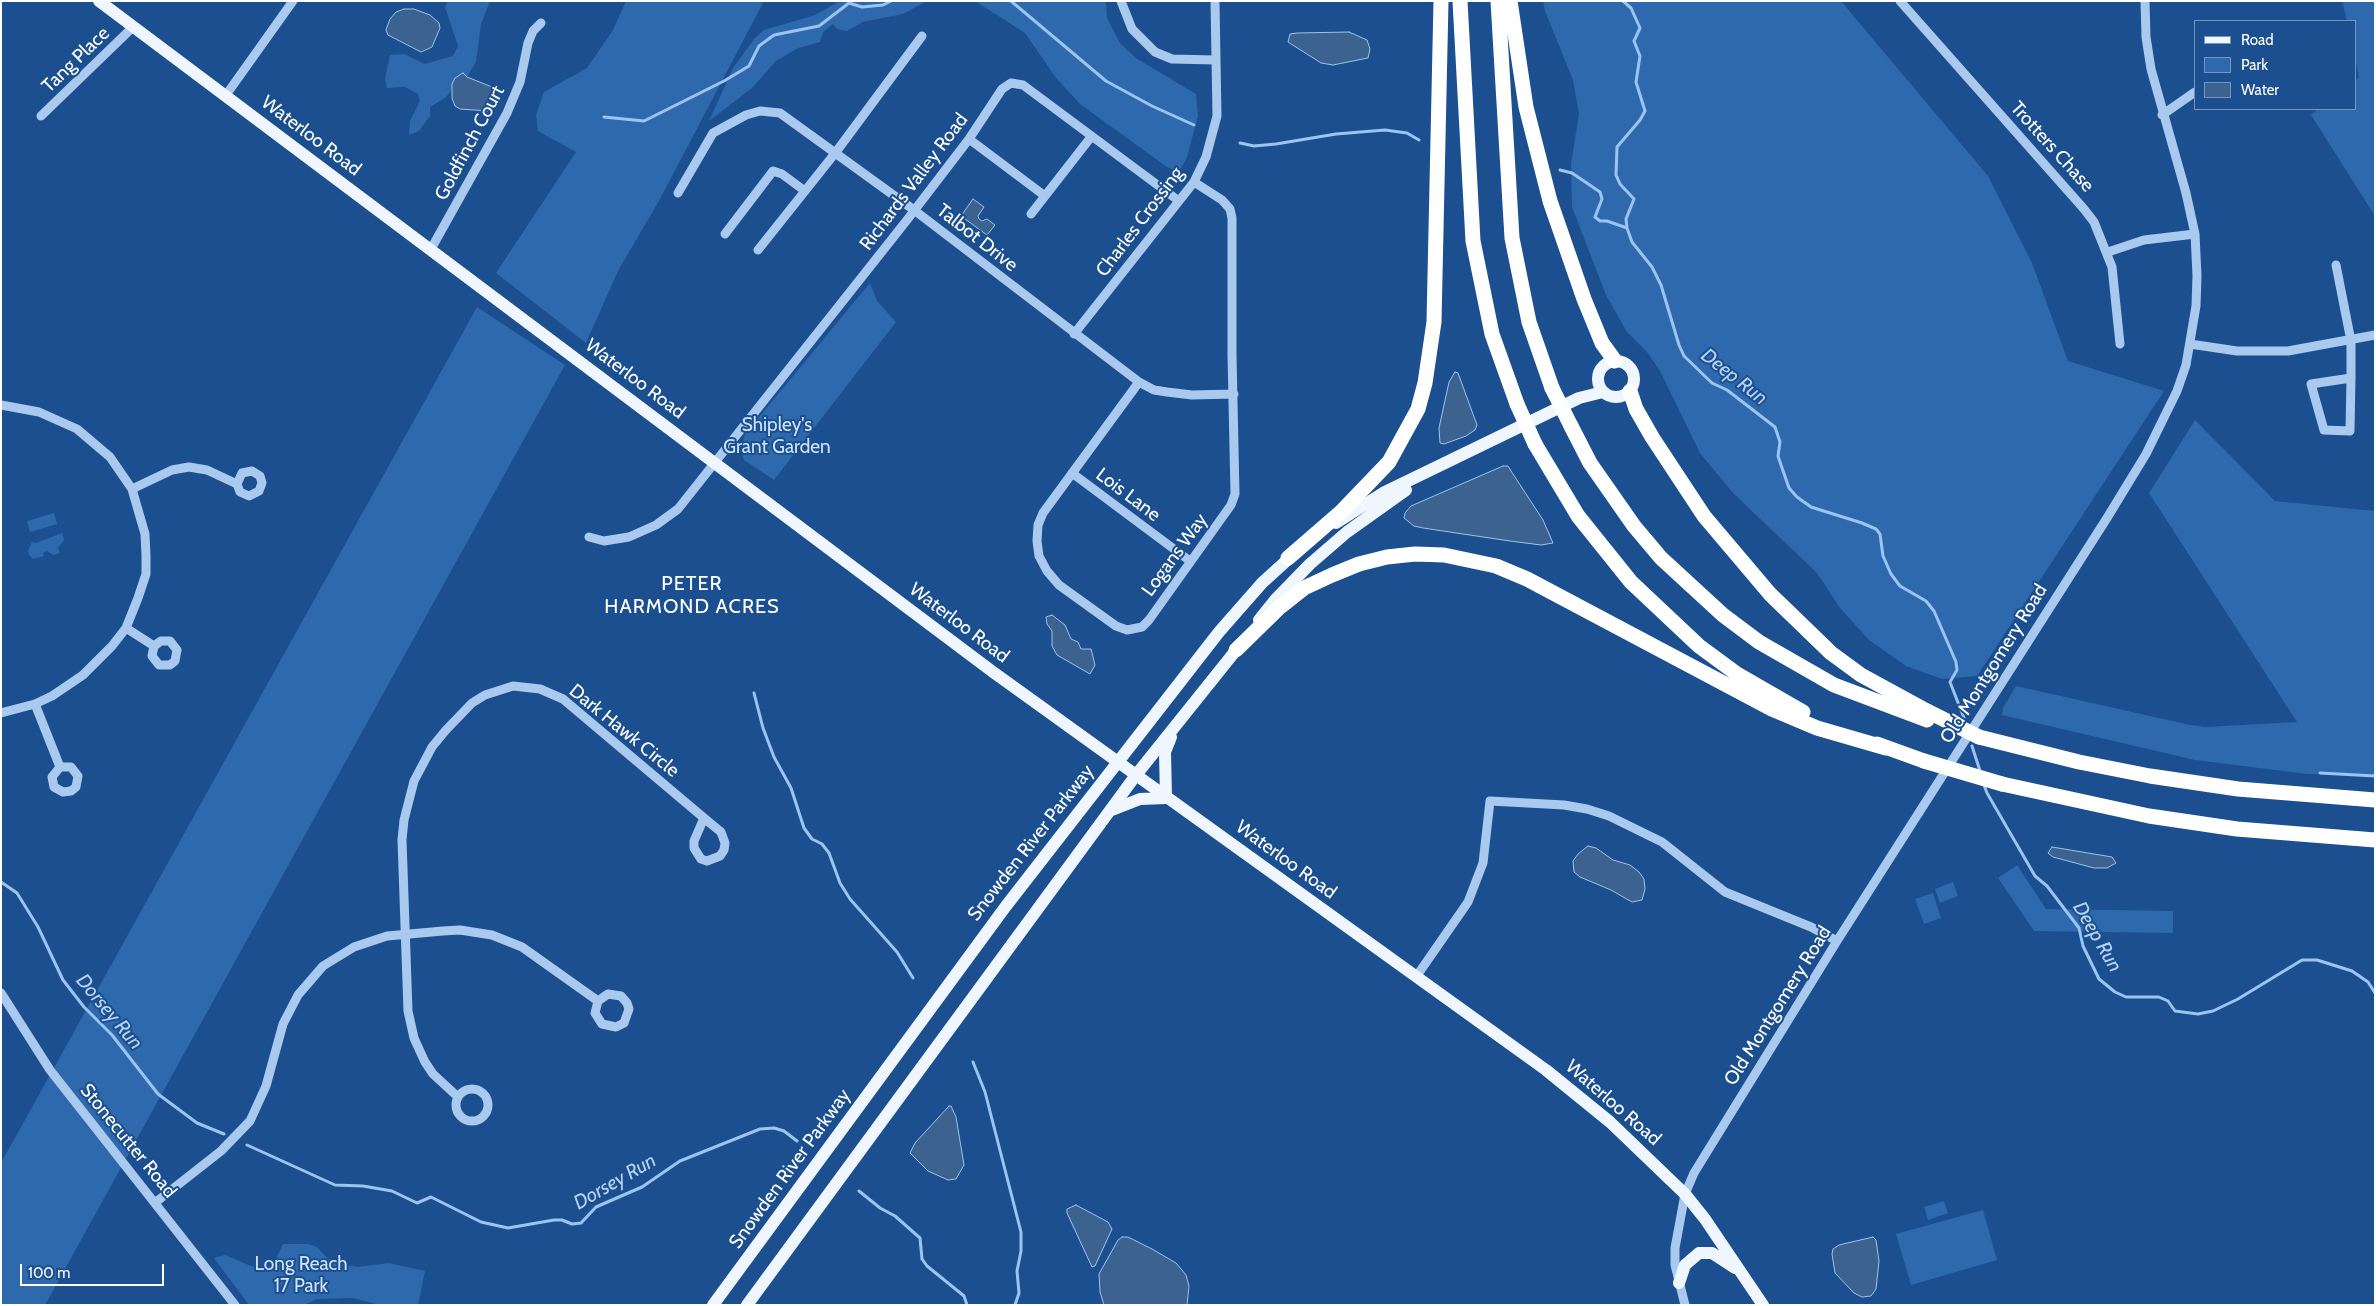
<!DOCTYPE html>
<html>
<head>
<meta charset="utf-8">
<style>
	body { margin:0 }
	#map { position:relative; width:2376px; height:1306px; overflow:hidden; background:#1b4f8f; font-family:Cabin,sans-serif }
	canvas { display:block }
	.frame { position:absolute; inset:0; border:2px solid #fff; pointer-events:none }
	.legend { position:absolute; left:2194px; top:20px; width:162px; height:90px; box-sizing:border-box; background:#1b4f8f; border:1px solid #7695bc; margin:0; padding:6px 9px; list-style:none; font-size:15px; color:#fff }
	.legend li { display:flex; align-items:center; gap:10px; height:25px }
	.legend b { width:25px; border:1px solid #7695bc }
	.scale { position:absolute; left:20px; top:1264px; width:144px; height:22px; box-sizing:border-box; border:2px solid #fff; border-top:0; padding-left:6px; font-size:15px; line-height:18px; white-space:nowrap; color:#fff; -webkit-text-stroke:4px #1b4f8f; paint-order:stroke }
</style>
</head>
<body>
<div id="map">
<canvas width="2376" height="1306"></canvas>
<div class="frame"></div>
<ul class="legend">
<li><b style="height:6px;background:#f0f6ff"></b>Road</li>
<li><b style="height:14px;background:#2e69ad"></b>Park</li>
<li><b style="height:14px;background:#3c6290"></b>Water</li>
</ul>
<div class="scale">100 m</div>
</div>
<script>
const context = document.querySelector('canvas').getContext('2d');
context.lineJoin = 'round';
function fill(path, color) { context.fillStyle = color; context.fill(path, 'evenodd'); }
const poly = rows => new Path2D(rows.map(r => 'M' + r).join(''));
function strokePath(path, color, width, dash) { context.strokeStyle = color; context.lineWidth = width; context.lineCap = dash ? 'butt' : 'round'; context.setLineDash(dash || []); context.stroke(path); }
function write(font, color, halo, rows, align = 'center') {
  context.font = font + ' Cabin,sans-serif'; context.lineWidth = 4; context.setLineDash([]); context.textBaseline = 'middle'; context.strokeStyle = halo; context.fillStyle = color; for (const [text, x, y, turn = 0] of rows) {
    context.save(); context.translate(x, y); context.rotate((+turn || 0) * Math.PI / 180); context.textAlign = isNaN(turn) ? turn : align; if (halo) context.strokeText(text, 0, 0); context.fillText(text, 0, 0); context.restore();
  }
}
fill(poly([
	[448,1,490,1,481,24,476,62,467,77,463,73,452,84,451,91,445,98,430,107,430,116,419,131,409,135,410,121,420,101,418,94,405,87,387,88,385,79,390,55,404,54,425,64,453,56,458,46,445,7],
	[626,1,764,1,660,199,618,271,586,343,496,273,576,152,538,131,536,115,544,92,587,68,613,30],
	[840,1,927,1,903,14,863,22,847,31,837,29,833,24,823,32,820,42,798,48,776,61,752,88,709,121,733,68,754,39,764,30,815,15],
	[975,1,1106,1,1107,18,1120,43,1136,58,1196,94,1198,116,1187,157,1179,172,1167,167,1080,104,1056,78,1025,33],
	[1543,1,1841,1,1988,176,2032,263,2068,361,2164,391,1977,676,1942,679,1906,666,1869,640,1840,608,1817,573,1733,493,1700,453,1660,371,1647,352,1627,332,1606,295,1572,207,1571,164,1579,114,1573,80,1545,11],
	[2342,1,2375,1,2375,216,2311,115,2318,109,2355,109,2355,81,2359,77,2355,57,2355,21,2347,21],
	[870,283,877,301,896,322,774,480,744,460,741,449,745,434],
	[477,307,565,365,45,1305,1,1305,1,1163],
	[2195,420,2275,501,2375,511,2375,775,2307,774,2195,760,2002,715,2003,708,2016,686,2190,725,2205,727,2297,722,2149,493],
	[54,513,57,524,30,532,27,521],
	[62,533,64,540,58,548,60,553,53,555,47,551,43,553,44,556,33,559,29,555,28,551,32,542,36,543],
	[2017,865,2046,909,2173,911,2173,933,2034,931,1998,878],
	[1953,882,1958,896,1940,903,1935,889],
	[1933,893,1941,918,1924,924,1915,899],
	[1944,1201,1948,1213,1928,1220,1924,1207],
	[1983,1210,1997,1260,1911,1285,1896,1234],
	[283,1244,309,1244,317,1247,328,1259,341,1264,357,1267,389,1263,425,1271,418,1305,380,1305,353,1298,317,1299,304,1305,249,1305,214,1258,225,1255,251,1266,272,1267]
]), '#2e69ad');
const water = poly([
	[404,9,414,9,430,15,439,23,440,28,432,47,421,52,388,35,386,30,390,19,396,12,404,9],
	[1349,32,1367,40,1370,49,1368,58,1333,65,1321,63,1288,42,1290,34,1297,33,1349,32],
	[463,73,467,77,492,87,495,91,495,98,488,111,460,109,455,106,452,98,452,84,455,78,463,73],
	[973,199,984,207,978,216,979,219,982,221,987,219,995,225,987,235,961,216,973,199],
	[1455,372,1458,373,1477,425,1475,430,1466,436,1444,444,1440,443,1439,428,1449,382,1455,372],
	[1503,466,1508,466,1513,474,1543,520,1553,543,1541,545,1510,541,1423,528,1414,526,1404,518,1405,513,1411,506,1503,466],
	[1052,615,1065,625,1071,639,1078,642,1081,649,1091,649,1095,665,1090,674,1057,655,1052,646,1052,631,1047,624,1046,617,1052,615],
	[1588,846,1596,848,1613,860,1630,865,1639,872,1644,879,1645,889,1642,900,1632,902,1611,890,1580,877,1574,872,1573,861,1578,854,1588,846],
	[2052,847,2112,857,2116,863,2107,868,2094,868,2053,857,2048,853,2052,847],
	[949,1106,951,1106,956,1117,964,1165,956,1179,948,1180,928,1171,910,1153,915,1143,949,1106],
	[1076,1205,1108,1222,1112,1229,1095,1266,1092,1267,1067,1213,1067,1209,1076,1205],
	[1122,1237,1128,1237,1152,1249,1176,1263,1186,1275,1189,1286,1187,1305,1104,1305,1100,1292,1099,1274,1118,1240,1122,1237],
	[1873,1237,1876,1240,1879,1261,1876,1289,1871,1296,1862,1297,1854,1293,1835,1273,1832,1254,1833,1249,1839,1245,1873,1237]
]);
fill(water, '#3c6290');
strokePath(water, '#9cc4f0', 1);
strokePath(poly([
	[1011,1,1106,81,1152,106,1194,125],
	[1623,1,1631,8,1640,28,1634,41,1640,56,1636,82,1645,111,1640,120,1617,147,1616,175,1620,184,1634,199,1626,219,1627,228,1632,242,1652,267,1661,285,1679,345,1684,356,1712,383,1727,390,1775,427,1780,442,1778,456,1781,465,1789,488,1797,497,1811,507,1862,523,1876,529,1880,534,1883,556,1891,574,1900,586,1926,601,1934,611,1956,662,1957,670,1950,682,1964,718],
	[604,117,644,121,724,81,749,66,759,46,774,35,819,26,849,3,862,7,883,5,891,1],
	[1240,143,1254,146,1276,144,1336,134,1385,130,1407,133,1419,140],
	[1560,170,1572,173,1600,192,1602,199,1595,217,1600,221,1607,221,1627,228],
	[754,693,763,728,774,757,791,788,804,828,812,839,822,844,829,853,840,883,850,899,897,952,913,978],
	[1972,746,1981,774],
	[2320,773,2375,776],
	[1984,785,1987,793,2035,876,2047,886,2079,928,2083,946,2099,979,2115,992,2126,997,2159,997,2168,1001,2175,1011,2198,1014,2213,1011,2238,999,2302,960,2317,960,2352,971,2368,982,2375,993],
	[1,882,17,893,38,927,63,980,84,1007,112,1035,158,1094,197,1123,224,1134],
	[973,1062,985,1092,1021,1232,1021,1251,1017,1271,1019,1293,1015,1305],
	[247,1145,335,1185,363,1186,392,1191,417,1203,431,1197,481,1222,508,1228,554,1220,562,1220,572,1224,581,1223,596,1207,642,1187,680,1161,760,1129,774,1128,784,1131,797,1141],
	[859,1191,880,1208,895,1216,920,1238,922,1259,927,1266,964,1296,967,1305]
]), '#9cc4f0', 3);
strokePath(poly([
	[1121,1,1132,29,1155,52,1172,59,1215,60],
	[1900,1,2084,209,2094,222,2112,267,2120,344],
	[226,95,293,1],
	[2162,115,2195,92],
	[41,116,133,27],
	[969,139,1045,196],
	[678,193,713,133,746,115,760,111,780,113,914,210,1139,382,1154,390,1167,392,1192,395,1234,394],
	[1031,214,1091,137],
	[725,234,773,171,782,174,805,191],
	[431,249,507,113,520,82,528,43,533,31,541,23],
	[758,250,836,152,922,36],
	[2108,252,2144,240,2195,234],
	[2336,265,2351,341,2351,378,2350,431,2324,430,2311,384,2351,378],
	[1074,334,1194,182,1206,157,1217,116,1215,1],
	[2190,344,2237,351,2288,351,2375,335],
	[1139,382,1043,513,1038,525,1037,541,1039,556,1047,571,1059,585,1116,626,1127,630,1142,627,1149,620,1231,505,1235,494,1232,355,1232,218,1230,209,1222,200,1194,182],
	[1,405,39,412,77,429,110,457,132,489,145,534,146,556,146,574,138,598,126,628,112,646,83,675,52,696,35,704,1,713],
	[1072,473,1190,561],
	[132,489,172,470,189,467,207,470,237,484,242,473,252,471,260,476,262,483,259,491,249,496,240,492,237,484],
	[589,537,604,541,629,537,656,525,678,509,907,220,969,139,1002,89,1011,83,1023,85,1179,201],
	[126,628,154,646,152,656,159,665,170,665,175,661,177,650,170,641,161,641,154,646],
	[35,704,60,767,71,767,78,776,76,787,71,791,63,792,54,787,52,777,60,767],
	[1416,977,1468,902,1483,863,1490,801,1564,805,1587,809,1609,816,1662,842,1725,892,1811,927,1837,941],
	[1,993,50,1070,235,1305],
	'456 1105a16 16 0 1 1 32 0a16 16 0 1 1-32 0Z',
	[458,1097,433,1074,425,1062,414,1038,408,1011,402,840,404,820,414,781,432,747,446,730,472,703,485,695,513,686,540,689,563,699,704,818,721,832,725,843,724,850,720,856,707,861,701,859,694,848,694,841,704,818],
	[156,1202,221,1151,250,1121,266,1086,283,1024,298,995,323,966,354,947,387,936,443,931,460,930,492,935,522,947,598,1001,595,1013,602,1024,616,1027,624,1023,629,1009,627,1003,621,996,608,994,598,1001],
	[1685,1305,1675,1265,1675,1248,1685,1194,1694,1173,1837,941,2107,518,2146,454,2177,391,2186,365,2196,306,2197,276,2195,234,2186,193,2151,69,2146,37,2145,1]
]), '#a9c9ee', 9);
strokePath(poly([
	[99,1,993,672,1546,1070,1610,1122,1685,1194,1705,1219,1763,1305],
	'1598 379a18 18 0 1 1 36 0a18 18 0 1 1-36 0Z',
	[1336,523,1383,493,1579,398,1603,392],
	[1259,620,1275,600,1310,564,1347,532,1406,490],
	[1166,798,1165,752,1171,737],
	[1112,810,1140,799,1166,798],
	[1679,1283,1685,1265,1699,1253,1712,1253,1735,1268],
	[713,1305,1006,906,1219,632,1262,583,1296,552],
	[747,1305,1136,775,1241,644]
]), '#f0f6ff', 12);
strokePath(poly([
	[1460,1,1473,241,1492,334,1517,404],
	[1498,1,1512,238,1529,322,1552,388],
	[1510,1,1526,107,1550,201,1584,299,1602,343,1615,361],
	[1630,391,1636,409,1652,437,1704,516,1770,594,1831,653,1861,675,1927,711],
	[1571,426,1590,463,1634,526,1661,558,1723,615,1759,642,1834,685,1927,720],
	[1535,444,1578,516,1631,582,1699,646,1737,674,1803,712],
	[1288,558,1341,512,1389,462,1418,409,1425,383,1434,322,1441,1],
	[1236,650,1280,607,1304,588,1332,575,1359,564,1387,557,1415,554,1444,555,1496,566,1527,579,1772,709,1817,728,1886,748],
	[1979,737,2079,762,2150,776,2238,789,2375,800],
	[1877,744,1924,761],
	[2002,784,2149,816,2237,829,2375,840]
]), '#fff', 15);
strokePath(poly([
	[1552,388,1571,426],
	[1517,404,1535,444],
	[1927,711,1979,737],
	[1924,761,2002,784]
]), '#fff', 15);
write('19px', '#fff', '#1b4f8f', [
	["Tang Place",76,60,-44],
	["Waterloo Road",311,136,37],
	["Goldfinch Court",470,143,-62],
	["Trotters Chase",2052,147,48],
	["Richards Valley Road",914,182,-53],
	["Charles Crossing",1140,222,-53],
	["Talbot Drive",977,238,38],
	["Waterloo Road",635,379,37],
	["Lois Lane",1128,495,37],
	["Logans Way",1175,555,-54],
	["Waterloo Road",959,623,37],
	["Old Montgomery Road",1994,664,-58],
	["Dark Hawk Circle",624,731,39],
	["Snowden River Parkway",1031,843,-52],
	["Waterloo Road",1286,860,36],
	["Old Montgomery Road",1778,1006,-58],
	["Waterloo Road",1613,1103,41],
	["Stonecutter Road",128,1141,51],
	["Snowden River Parkway",790,1169,-54]
]);
write('19px', '#cfe3fa', '#1b4f8f', [
	["Shipley's",777,425],
	["Grant Garden",777,447],
	["Long Reach",301,1264],
	["17 Park",301,1286]
]);
write('italic 20px', '#b5d3f5', '#1b4f8f', [
	["Deep Run",1734,377,38],
	["Deep Run",2097,937,60],
	["Dorsey Run",109,1012,50],
	["Dorsey Run",615,1182,-30]
]);
context.letterSpacing = '1px';
write('20px', '#fff', '#1b4f8f', [
	["PETER",692,584],
	["HARMOND ACRES",692,607]
]);
context.letterSpacing = '0px';
</script>
</body>
</html>
